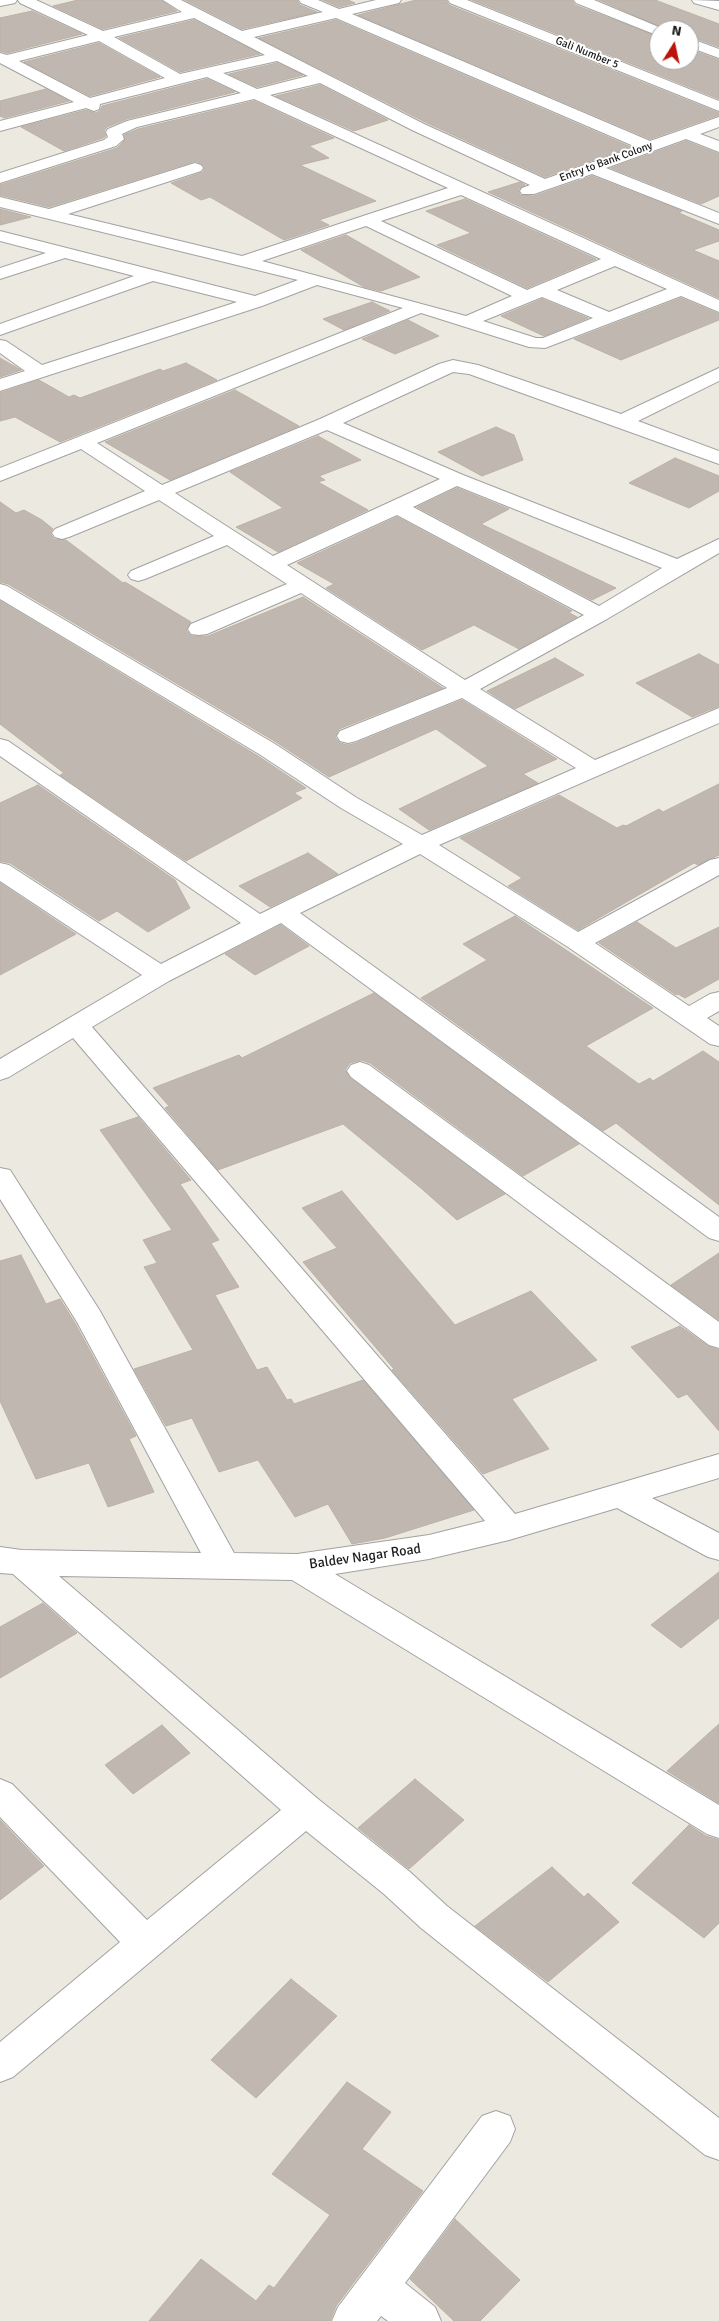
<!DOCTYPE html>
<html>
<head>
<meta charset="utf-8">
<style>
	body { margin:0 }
	#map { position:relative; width:719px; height:2321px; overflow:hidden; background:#ece9e0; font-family:Signika,sans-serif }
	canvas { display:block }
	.north { position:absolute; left:649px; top:20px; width:50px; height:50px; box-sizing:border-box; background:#fff; border:1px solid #a4a4a4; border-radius:50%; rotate:10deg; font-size:14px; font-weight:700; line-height:20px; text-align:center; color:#1b1b1b }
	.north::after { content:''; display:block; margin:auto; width:18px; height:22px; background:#bc1409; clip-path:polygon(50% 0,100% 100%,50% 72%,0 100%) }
</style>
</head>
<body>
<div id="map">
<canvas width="719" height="2321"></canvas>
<div class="north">N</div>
</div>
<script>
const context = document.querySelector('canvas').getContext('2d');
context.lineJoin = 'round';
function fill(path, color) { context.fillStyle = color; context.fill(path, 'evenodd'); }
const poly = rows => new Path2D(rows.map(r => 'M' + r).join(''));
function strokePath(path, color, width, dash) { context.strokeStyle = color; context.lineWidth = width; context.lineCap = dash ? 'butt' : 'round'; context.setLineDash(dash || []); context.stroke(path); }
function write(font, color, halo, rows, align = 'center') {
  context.font = font + ' Signika,sans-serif'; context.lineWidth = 4; context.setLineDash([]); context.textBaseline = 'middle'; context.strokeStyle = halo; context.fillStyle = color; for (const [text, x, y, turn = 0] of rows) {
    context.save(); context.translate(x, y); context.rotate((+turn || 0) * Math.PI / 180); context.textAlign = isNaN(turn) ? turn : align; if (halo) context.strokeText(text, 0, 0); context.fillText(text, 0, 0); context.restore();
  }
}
const building = poly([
	[78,0,161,0,177,11,103,29,53,6,78,0],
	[185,0,297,0,300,5,317,12,242,29,185,0],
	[323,0,348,0,355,3,339,7,323,0],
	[416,0,446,0,449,5,719,113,719,115,650,139,358,15,416,0],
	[472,0,572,0,575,5,659,37,659,60,689,60,689,49,719,60,719,99,472,0],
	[599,0,655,0,719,24,719,47,689,36,689,30,668,30,599,0],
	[32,11,82,34,7,53,0,51,0,18,32,11],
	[194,20,260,54,180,72,119,38,194,20],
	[336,20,631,147,545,177,425,122,259,38,336,20],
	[99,43,160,77,90,96,24,62,99,43],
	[277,63,303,75,257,87,229,74,277,63],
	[207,79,235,92,127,119,107,127,104,131,106,136,103,138,64,151,21,127,86,110,95,113,100,111,102,106,207,79],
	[320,85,388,120,354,131,276,96,320,85],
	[46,89,69,101,4,118,0,116,0,101,46,89],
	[254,101,334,138,309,146,329,158,300,165,376,201,319,220,329,225,284,240,210,197,201,200,171,183,203,172,205,167,196,161,49,207,0,195,0,185,117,148,125,140,124,135,138,129,254,101],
	[686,141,719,154,719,196,701,204,611,168,686,141],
	[592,176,682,211,679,213,719,230,719,241,693,250,719,261,719,298,488,192,520,182,525,185,518,190,520,195,534,196,592,176],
	[465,199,596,259,527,288,437,245,471,233,426,211,465,199],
	[0,209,31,217,0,225,0,209],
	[346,235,420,277,381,291,364,287,301,250,346,235],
	[681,298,719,314,719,320,621,360,574,339,681,298],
	[542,299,588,318,544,336,501,316,542,299],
	[372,302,390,311,344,330,323,319,372,302],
	[408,320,439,336,395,354,362,339,408,320],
	[0,358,21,370,0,377,0,358],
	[186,363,217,380,60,442,15,417,0,421,0,393,39,380,69,397,74,395,80,398,160,369,163,371,186,363],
	[235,390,299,426,170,480,105,442,235,390],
	[496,427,514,435,523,460,482,476,438,452,496,427],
	[318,436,361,460,319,476,325,480,318,482,368,510,278,552,236,527,283,508,230,472,318,436],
	[675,458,719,476,719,491,689,508,629,483,675,458],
	[457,488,509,509,481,524,616,588,592,600,417,507,457,488],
	[0,502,16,513,24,510,42,520,53,529,50,533,54,539,66,540,123,583,125,582,191,622,186,630,191,636,208,636,303,597,443,688,339,729,335,737,340,743,348,745,356,743,462,700,557,759,523,774,538,783,429,830,399,809,488,766,436,729,329,777,276,742,8,584,0,582,0,502],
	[397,517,572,611,568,612,577,617,519,649,474,625,422,650,326,588,334,584,297,563,397,517],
	[0,601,258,756,306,788,294,793,302,798,186,861,60,775,64,773,0,724,0,601],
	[699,654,719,665,719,706,692,717,636,683,699,654],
	[555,658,584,675,515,709,487,691,555,658],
	[719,784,719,855,698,865,694,863,578,930,508,886,522,878,460,838,559,795,617,828,623,825,626,826,659,809,663,812,719,784],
	[38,785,175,880,190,908,148,932,117,911,99,921,10,863,0,861,0,803,38,785],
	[308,853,338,874,270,907,239,886,308,853],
	[0,883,76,934,0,975,0,883],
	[515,916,653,1008,586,1046,639,1084,650,1078,653,1081,703,1051,719,1062,719,1205,616,1123,603,1131,421,998,487,960,463,944,515,916],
	[637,922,676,948,719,927,719,979,685,998,678,994,676,995,599,943,637,922],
	[281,925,309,946,255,975,225,954,281,925],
	[374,993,579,1144,523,1176,370,1063,361,1060,350,1063,345,1070,350,1078,505,1194,457,1220,422,1189,343,1124,218,1170,165,1108,169,1106,153,1088,239,1055,242,1058,374,993],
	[138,1117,191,1180,180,1184,219,1240,211,1243,239,1287,215,1295,257,1370,267,1367,287,1400,291,1399,294,1404,363,1380,474,1510,385,1538,352,1544,328,1504,295,1517,258,1460,219,1472,192,1418,166,1426,134,1369,193,1350,144,1267,157,1263,143,1240,172,1230,100,1130,138,1117],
	[342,1191,455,1325,531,1291,597,1360,512,1399,549,1449,483,1474,392,1370,394,1369,303,1262,337,1248,302,1208,342,1191],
	[719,1253,719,1320,671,1285,719,1253],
	[21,1255,46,1304,60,1299,75,1323,136,1436,129,1439,154,1492,108,1507,89,1463,36,1479,0,1401,0,1261,21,1255],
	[680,1326,708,1346,719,1350,719,1431,687,1394,678,1398,631,1347,680,1326],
	[719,1572,719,1618,681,1648,651,1625,719,1572],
	[43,1603,77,1633,0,1678,0,1627,43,1603],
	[719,1724,719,1803,667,1771,719,1724],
	[162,1725,190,1753,133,1794,105,1765,162,1725],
	[415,1779,464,1820,409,1869,358,1828,415,1779],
	[0,1820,44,1866,0,1900,0,1820],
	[689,1825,706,1836,719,1840,719,1923,704,1938,632,1883,689,1825],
	[552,1867,584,1897,588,1893,619,1922,548,1982,475,1926,552,1867],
	[291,1979,337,2016,256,2098,211,2060,291,1979],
	[347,2082,391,2112,362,2149,423,2191,336,2306,330,2321,149,2321,201,2259,256,2301,269,2285,274,2288,330,2215,272,2174,347,2082],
	[455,2219,520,2280,480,2321,454,2321,410,2279,455,2219]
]);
fill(building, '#c0b8b0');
strokePath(building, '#bdb0a4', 1);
const minor = poly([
	[0,0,17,0,15,3,0,6,0,0],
	[18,0,36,0,103,31,182,12,163,0,181,0,242,31,323,12,301,3,299,0,318,0,339,9,376,0,401,0,399,3,352,14,650,141,719,117,719,127,700,134,719,141,719,152,686,139,606,168,719,213,719,224,592,174,534,194,522,194,520,191,522,188,530,185,412,130,320,83,270,95,719,300,719,312,681,296,545,348,529,347,421,313,97,443,162,485,320,419,439,364,453,360,478,365,621,414,719,368,719,381,638,421,719,451,719,464,469,374,453,372,343,423,463,475,677,559,719,539,719,553,607,619,480,689,595,760,719,708,719,723,439,845,578,932,710,860,719,858,719,875,595,943,689,1006,710,994,719,992,719,1011,707,1018,719,1026,719,1046,710,1044,568,947,420,854,300,913,719,1217,719,1241,709,1238,281,923,169,981,92,1027,515,1514,719,1454,719,1478,652,1498,719,1533,719,1560,708,1557,617,1508,509,1540,429,1559,335,1574,719,1805,719,1838,707,1834,292,1580,59,1576,318,1799,410,1872,447,1906,719,2118,719,2160,705,2155,421,1928,384,1894,306,1831,13,2077,0,2082,0,2042,120,1942,0,1817,0,1779,12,1784,147,1920,281,1810,13,1574,0,1573,0,1547,22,1550,201,1553,77,1322,0,1199,0,1168,10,1170,100,1311,234,1553,297,1554,429,1535,485,1521,73,1038,9,1077,0,1080,0,1059,142,975,0,881,0,863,9,865,161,964,241,923,0,756,0,739,8,741,260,914,403,844,341,808,259,754,0,599,0,584,7,586,275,744,357,798,422,835,576,768,462,698,356,741,348,743,340,741,337,736,340,731,447,688,301,593,207,634,199,635,191,634,188,629,191,624,287,584,227,545,145,579,138,581,131,579,128,575,131,571,214,536,159,500,69,537,62,539,55,537,52,533,55,529,145,491,81,449,0,481,0,468,403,308,317,285,262,306,0,391,0,379,25,371,0,353,0,340,6,341,42,365,237,302,153,281,0,335,0,324,134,276,65,258,0,279,0,268,46,253,0,241,0,231,255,296,298,280,0,207,0,197,49,209,195,163,201,165,203,168,201,171,68,214,242,256,448,188,254,99,137,127,122,134,124,139,116,146,0,183,0,173,104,140,108,137,106,132,108,129,127,121,241,93,207,77,100,104,99,109,94,111,86,108,0,131,0,121,74,102,0,63,0,53,7,55,88,35,20,3,18,0],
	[194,18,265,55,180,74,114,37,194,18],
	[336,18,636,147,545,179,424,124,254,37,336,18],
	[99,41,165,78,90,98,19,61,99,41],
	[277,61,308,76,257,89,223,73,277,61],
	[461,195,601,259,527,290,381,221,461,195],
	[366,226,512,296,466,316,262,261,366,226],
	[615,266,667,289,609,312,557,290,615,266],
	[542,297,593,318,543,338,536,338,483,321,542,297],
	[327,430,440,479,273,556,175,493,327,430],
	[457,486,662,568,599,606,413,507,457,486],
	[397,515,584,615,465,680,287,565,397,515],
	[448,0,467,0,719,101,719,111,450,3,448,0],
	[574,0,594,0,666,30,659,30,659,35,654,34,576,3,574,0],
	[692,0,719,1,719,10,694,3,692,0],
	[689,38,719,49,719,58,689,47,689,38],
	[360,1062,369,1065,719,1322,719,1348,709,1345,351,1077,347,1071,351,1065,360,1062],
	[496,2111,510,2116,515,2129,510,2142,405,2283,435,2307,441,2321,388,2321,381,2316,377,2321,332,2321,338,2307,482,2116,496,2111]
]);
strokePath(minor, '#a2a2a2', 2);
fill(minor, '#fff');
write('11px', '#1b1b1b', '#fff', [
	["Gali Number 5",587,53,22],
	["Entry to Bank Colony",606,162,-20]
]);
write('14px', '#1b1b1b', '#fff', [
	["Baldev Nagar Road",365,1557,-8]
]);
</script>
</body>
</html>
